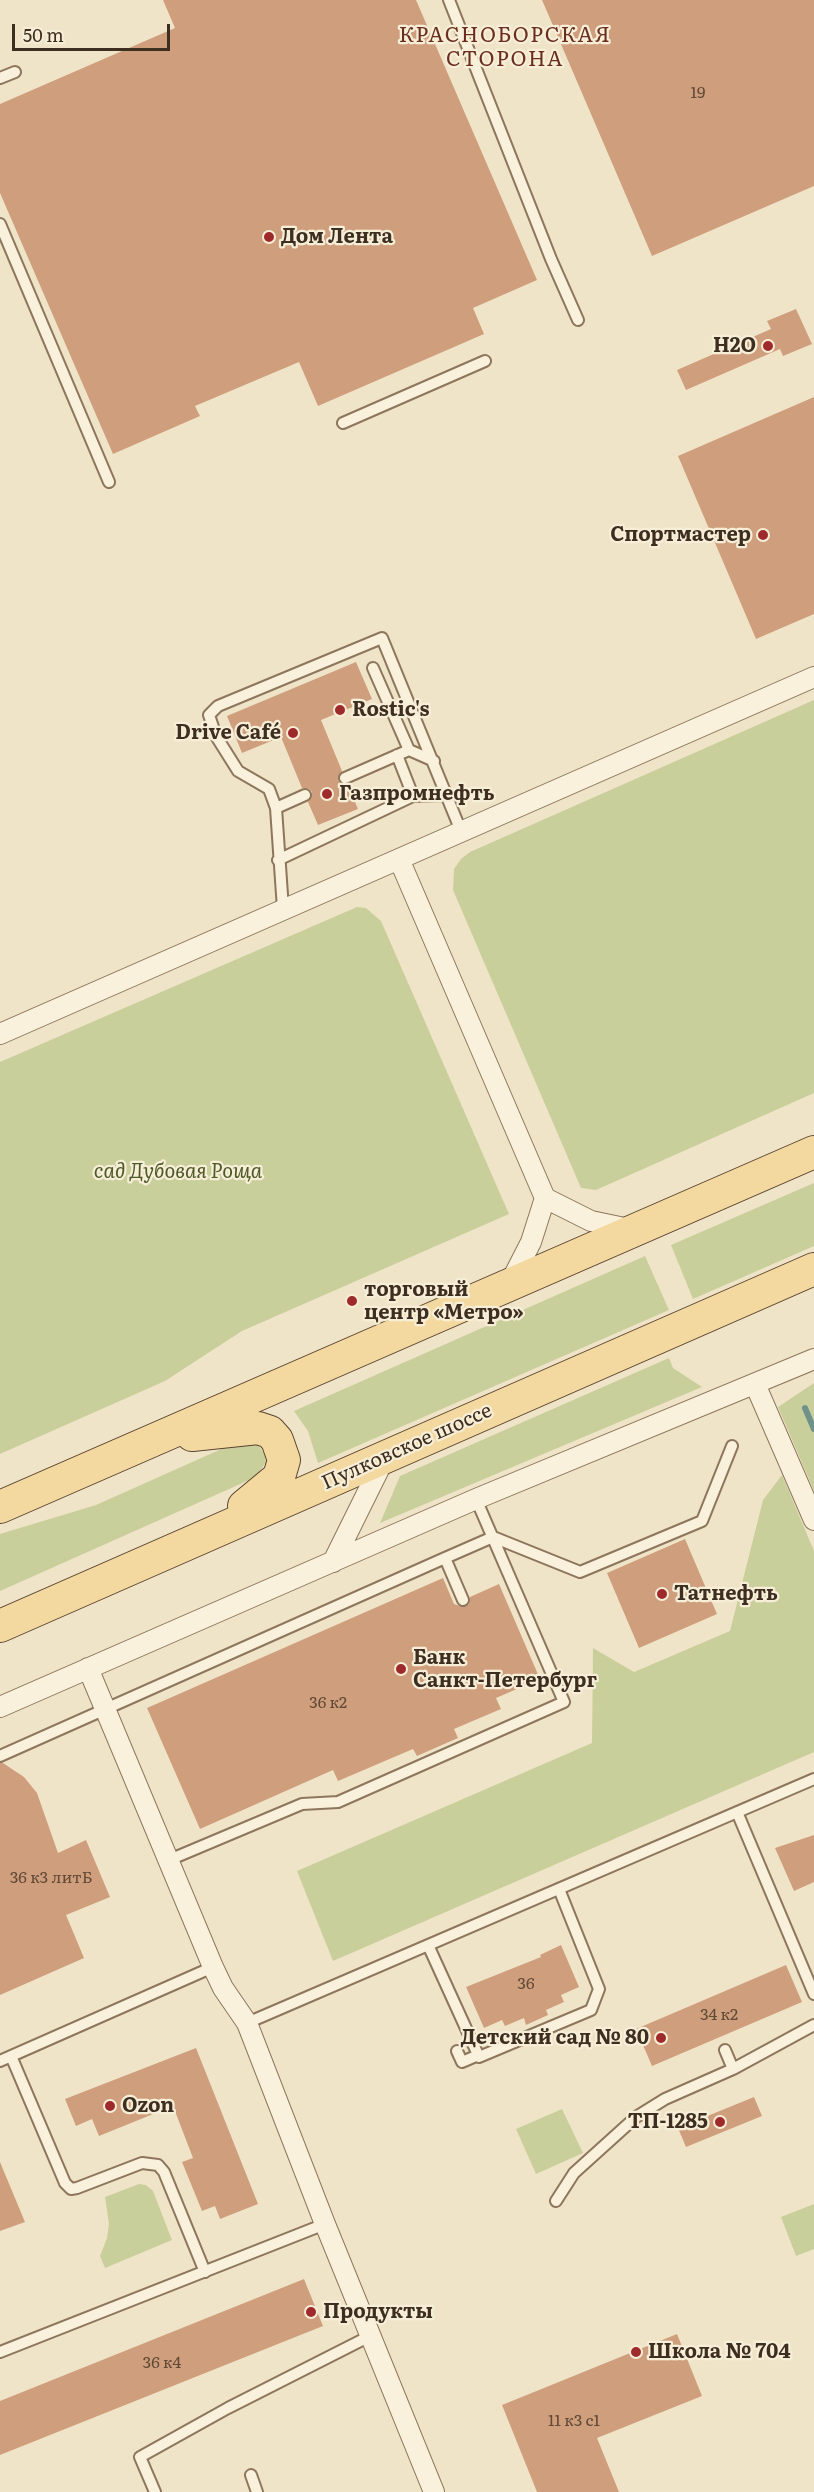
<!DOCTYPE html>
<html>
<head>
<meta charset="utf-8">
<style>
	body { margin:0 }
	#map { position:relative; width:814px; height:2492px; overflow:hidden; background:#f0e4c8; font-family:Literata,serif }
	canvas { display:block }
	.scale { position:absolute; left:12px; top:24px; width:158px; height:27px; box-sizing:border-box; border:3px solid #3d2e20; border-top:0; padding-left:8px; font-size:18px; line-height:21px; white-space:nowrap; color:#3d2e20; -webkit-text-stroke:4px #f7eed8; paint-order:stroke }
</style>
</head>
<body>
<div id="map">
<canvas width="814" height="2492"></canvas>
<div class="scale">50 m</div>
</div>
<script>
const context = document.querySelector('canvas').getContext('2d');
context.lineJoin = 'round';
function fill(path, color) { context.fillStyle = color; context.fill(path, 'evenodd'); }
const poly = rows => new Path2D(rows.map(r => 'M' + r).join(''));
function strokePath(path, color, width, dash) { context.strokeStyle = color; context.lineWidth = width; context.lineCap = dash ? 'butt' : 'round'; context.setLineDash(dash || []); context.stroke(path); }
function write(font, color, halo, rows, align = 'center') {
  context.font = font + ' Literata,serif'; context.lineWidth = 4.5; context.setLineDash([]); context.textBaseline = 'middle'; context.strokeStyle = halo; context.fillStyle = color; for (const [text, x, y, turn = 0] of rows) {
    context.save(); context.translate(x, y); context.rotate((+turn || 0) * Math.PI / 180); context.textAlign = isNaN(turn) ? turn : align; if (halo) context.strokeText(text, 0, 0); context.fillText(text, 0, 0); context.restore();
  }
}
fill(poly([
	[814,700,814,1093,596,1190,581,1188,453,890,454,869,461,859,470,852],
	[357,907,366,908,381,921,509,1214,242,1331,165,1381,0,1454,0,1062],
	[814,1183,814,1246,693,1299,671,1245],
	[645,1256,669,1310,318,1463,308,1431,294,1411],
	[669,1358,673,1368,702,1387,380,1523,400,1476],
	[814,1383,814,1491,778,1407],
	[237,1442,255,1442,265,1454,266,1462,256,1477,0,1591,0,1534,96,1505],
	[782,1475,814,1551,814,1752,333,1961,297,1871,592,1743,593,1648,634,1672,730,1631,763,1500],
	[562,2109,583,2153,536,2174,516,2129],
	[139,2184,146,2185,153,2191,172,2240,105,2268,100,2256,107,2238,109,2224,105,2197],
	[814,2204,814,2249,796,2256,781,2217]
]), '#c9cf9b');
strokePath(poly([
	[805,1408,814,1429]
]), '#6f938a', 6);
fill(poly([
	[163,0,416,0,537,280,473,308,484,334,318,406,299,362,195,406,200,416,113,454,0,193,0,104,175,28],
	[542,0,814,0,814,186,652,256],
	[796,309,812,344,783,356,780,349,686,390,677,370,771,329,767,321],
	[814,397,814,614,756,639,678,456],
	[356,662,372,699,321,720,342,771,338,780,341,784,348,785,358,809,318,825,308,802,312,792,309,789,302,788,281,737,242,753,227,716],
	[685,1539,717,1614,639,1648,607,1573],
	[443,1578,454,1604,463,1607,469,1604,470,1597,499,1584,540,1679,496,1698,501,1709,454,1729,458,1738,417,1756,413,1749,338,1781,333,1770,200,1829,147,1708],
	[0,1763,3,1763,24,1777,37,1793,58,1853,86,1840,110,1897,66,1915,84,1958,0,1995],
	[814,1835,814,1882,794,1891,775,1848],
	[561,1945,579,1987,561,1995,564,2002,546,2010,548,2015,526,2025,524,2018,505,2026,502,2020,484,2028,466,1987,541,1957,540,1955],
	[786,1965,802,2002,652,2066,636,2029],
	[196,2048,258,2204,220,2219,215,2206,202,2211,182,2162,193,2158,173,2106,99,2136,92,2119,76,2126,65,2099],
	[754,2097,762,2116,686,2147,678,2128],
	[0,2162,25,2222,0,2231],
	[304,2279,323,2326,0,2455,0,2401],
	[677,2334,702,2396,597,2438,619,2492,537,2492,502,2405]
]), '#cf9f7d');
const service = poly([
	[449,0,551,259,578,320],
	[0,78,15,72],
	[0,224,109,482],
	[343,423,485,361],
	[373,668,409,750],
	[397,755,413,796],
	[345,778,409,750,434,761],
	[276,808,269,789,238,771,216,736,209,715,218,706,382,638,461,831],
	[278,860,413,796,447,795],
	[283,909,276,808,305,795],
	[463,1600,445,1558,493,1537,580,1572,702,1521,732,1446],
	[0,1756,445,1558],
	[737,1812,814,1994],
	[169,1860,302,1804,338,1802,564,1702,476,1499],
	[428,1945,479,2057,591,2010,599,1989,559,1889],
	[247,2023,814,1779],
	[725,2050,733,2069],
	[457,2051,462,2062,476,2056],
	[11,2056,65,2183,71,2189,77,2188,142,2163,158,2165,164,2172,205,2272],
	[0,2061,213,1967],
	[556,2201,574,2173,636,2117,665,2099,733,2069,814,2025],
	[0,2352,325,2224],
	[251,2475,257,2492],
	[155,2492,140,2457,228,2408,372,2335]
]);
const minor = poly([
	[399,859,545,1198,531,1242,509,1285],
	[0,1034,814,677],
	[545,1198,591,1221,634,1230],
	[755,1384,814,1520],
	[333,1562,385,1457],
	[88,1668,213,1967,223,1988,247,2023,325,2224,434,2492],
	[0,1707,476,1499,814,1359]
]);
const primary = poly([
	[192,1435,258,1428,270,1432,277,1440,284,1460,279,1477,244,1506],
	[0,1507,814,1152],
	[0,1626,814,1269]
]);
strokePath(service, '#8d765c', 14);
strokePath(minor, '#8d765c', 22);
strokePath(primary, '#5b4430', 34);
strokePath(service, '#faf1dc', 10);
strokePath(minor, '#faf1dc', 20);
strokePath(primary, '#f3d9a0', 32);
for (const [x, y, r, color] of [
	[269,237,6,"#9e2a2b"],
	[768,346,6,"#9e2a2b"],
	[763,535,6,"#9e2a2b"],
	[340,710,6,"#9e2a2b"],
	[293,733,6,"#9e2a2b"],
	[327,794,6,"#9e2a2b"],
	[352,1301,6,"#9e2a2b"],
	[662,1594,6,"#9e2a2b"],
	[401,1669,6,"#9e2a2b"],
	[661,2038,6,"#9e2a2b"],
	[110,2106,6,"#9e2a2b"],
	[720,2122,6,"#9e2a2b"],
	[311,2312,6,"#9e2a2b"],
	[636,2352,6,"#9e2a2b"]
]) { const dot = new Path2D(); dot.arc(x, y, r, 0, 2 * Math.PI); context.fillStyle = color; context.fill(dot); strokePath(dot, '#f7eed8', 2); }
write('16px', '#624a37', null, [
	["19",698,93],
	["36 к2",328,1703],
	["36 к3 литБ",51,1878],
	["36",526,1984],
	["34 к2",719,2015],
	["36 к4",162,2363],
	["11 к3 с1",574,2421]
]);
write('bold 20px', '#3d2e20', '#f7eed8', [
	["Дом Лента",281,237],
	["H2O",756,346,"right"],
	["Спортмастер",751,535,"right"],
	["Rostic's",352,710],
	["Drive Café",281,733,"right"],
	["Газпромнефть",339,794],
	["торговый",364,1290],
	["центр «Метро»",364,1313],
	["Татнефть",674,1594],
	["Банк",413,1658],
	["Санкт-Петербург",413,1681],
	["Детский сад № 80",649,2038,"right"],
	["Ozon",122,2106],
	["ТП-1285",708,2122,"right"],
	["Продукты",323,2312],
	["Школа № 704",648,2352]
], 'left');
write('italic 20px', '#4d5a26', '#f7eed8', [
	["сад Дубовая Роща",178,1172]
]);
write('20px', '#3d2e20', '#f7eed8', [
	["Пулковское шоссе",407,1447,-24]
]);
context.letterSpacing = '1.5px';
write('21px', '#6b2e1e', '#f7eed8', [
	["КРАСНОБОРСКАЯ",505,36],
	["СТОРОНА",505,60]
]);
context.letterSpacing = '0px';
</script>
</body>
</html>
